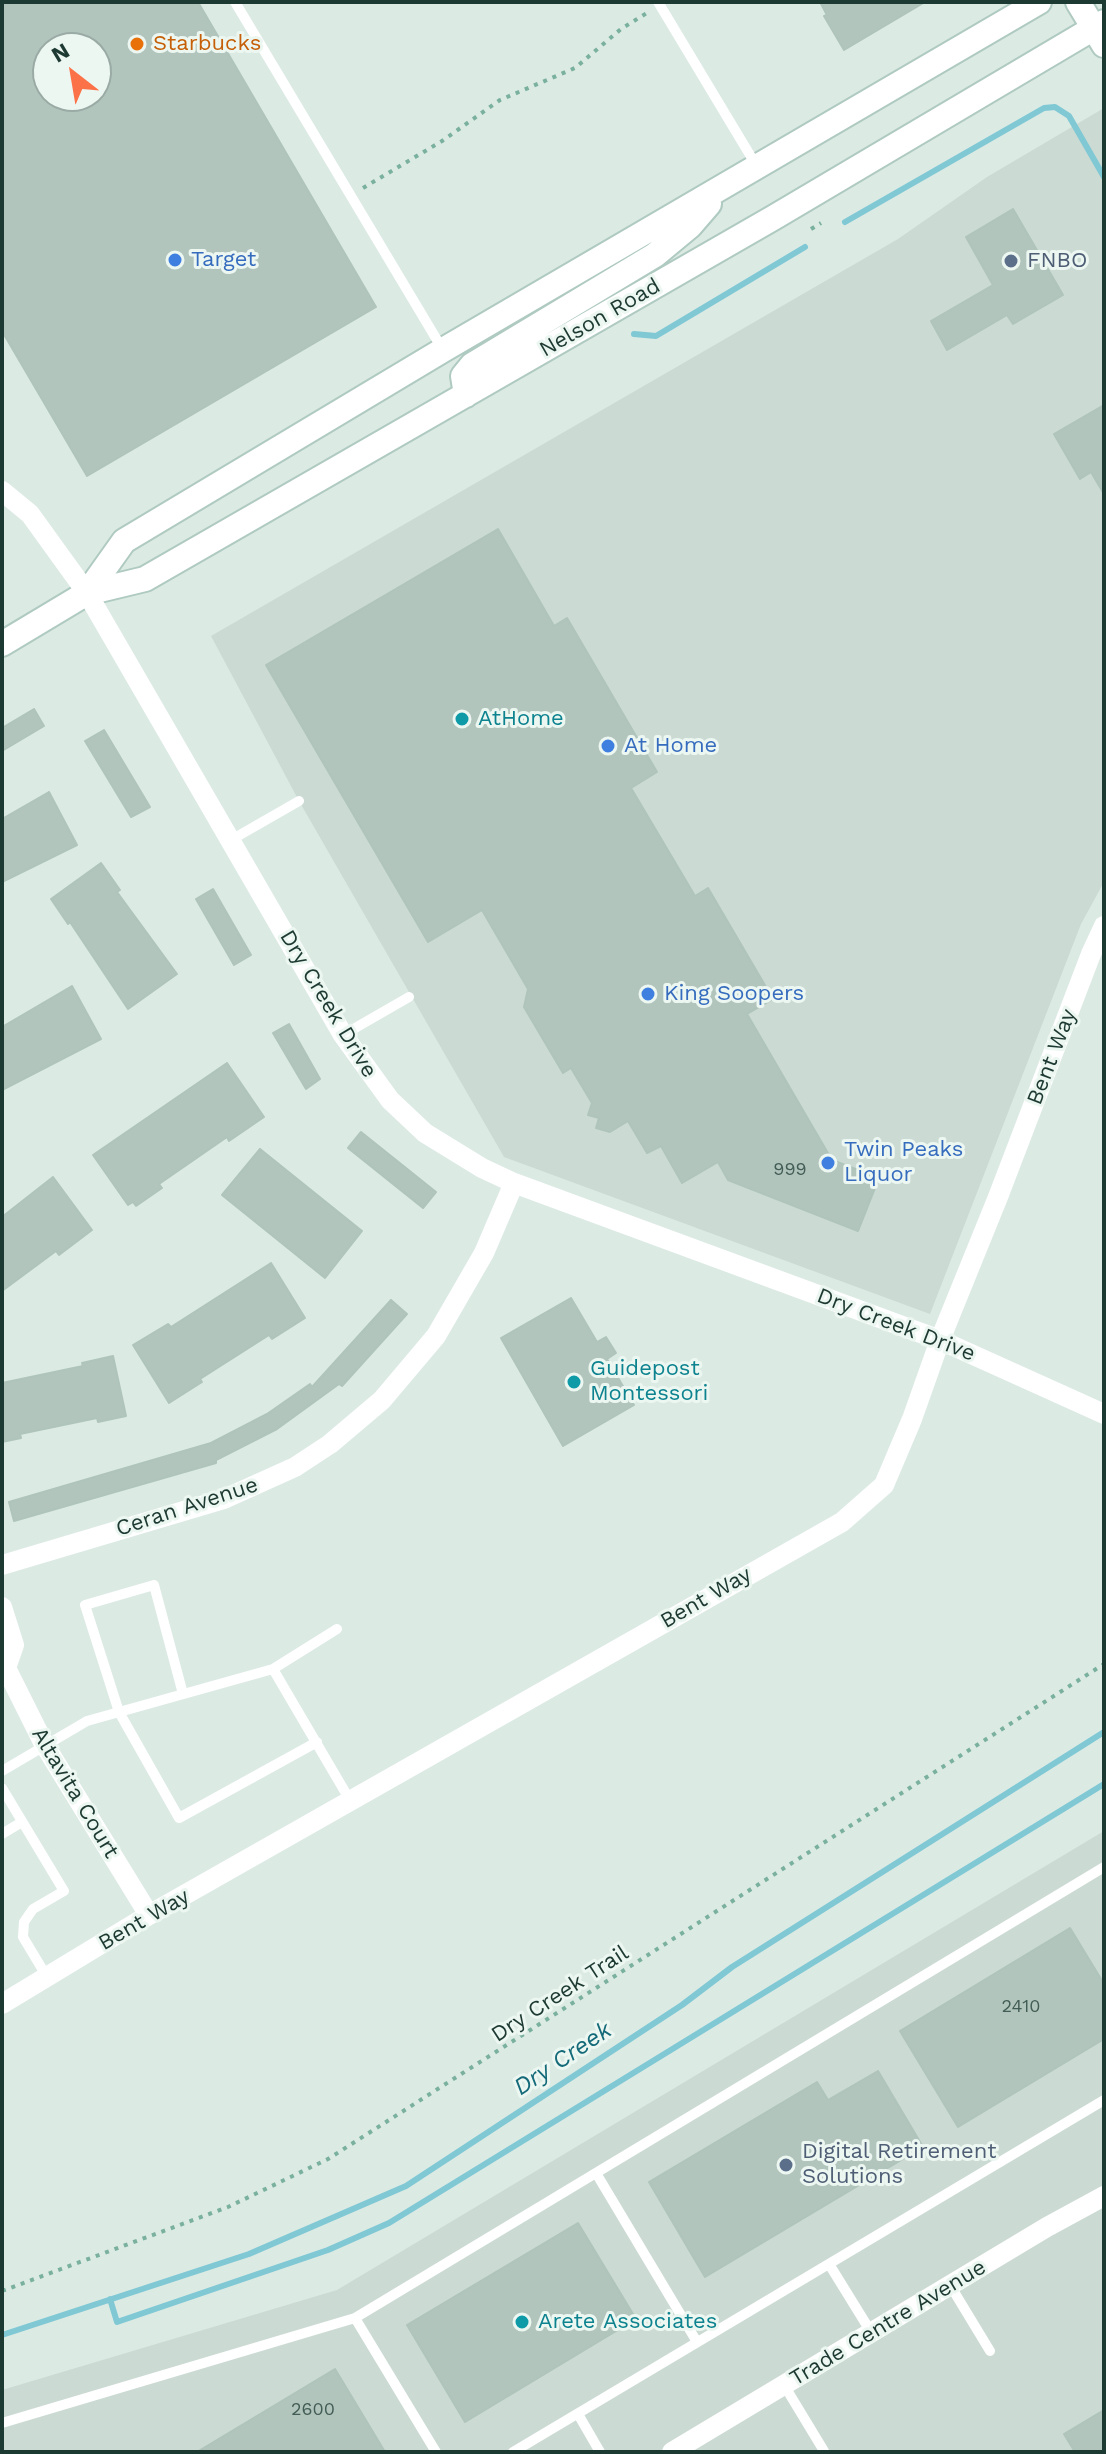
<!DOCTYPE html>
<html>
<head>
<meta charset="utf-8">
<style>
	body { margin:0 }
	#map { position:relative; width:1106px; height:2454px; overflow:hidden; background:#dceae4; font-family:"Work Sans",sans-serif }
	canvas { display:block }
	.frame { position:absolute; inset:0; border:4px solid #1d3a32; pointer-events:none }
	.north { position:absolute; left:32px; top:32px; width:80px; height:80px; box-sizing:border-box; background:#edf7f2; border:2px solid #9aaba5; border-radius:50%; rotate:329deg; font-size:22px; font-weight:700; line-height:32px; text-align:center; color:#1d3a32 }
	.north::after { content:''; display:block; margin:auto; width:28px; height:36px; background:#fc7248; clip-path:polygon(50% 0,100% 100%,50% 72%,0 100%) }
</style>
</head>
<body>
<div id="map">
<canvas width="1106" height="2454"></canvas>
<div class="frame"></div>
<div class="north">N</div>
</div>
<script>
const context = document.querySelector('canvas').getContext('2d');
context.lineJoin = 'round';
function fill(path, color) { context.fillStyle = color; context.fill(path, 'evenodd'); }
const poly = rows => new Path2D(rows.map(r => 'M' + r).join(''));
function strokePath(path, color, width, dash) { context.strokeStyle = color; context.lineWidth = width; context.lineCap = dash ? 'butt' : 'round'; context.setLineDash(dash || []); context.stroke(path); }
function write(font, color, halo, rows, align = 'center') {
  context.font = font + ' "Work Sans",sans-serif'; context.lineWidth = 6; context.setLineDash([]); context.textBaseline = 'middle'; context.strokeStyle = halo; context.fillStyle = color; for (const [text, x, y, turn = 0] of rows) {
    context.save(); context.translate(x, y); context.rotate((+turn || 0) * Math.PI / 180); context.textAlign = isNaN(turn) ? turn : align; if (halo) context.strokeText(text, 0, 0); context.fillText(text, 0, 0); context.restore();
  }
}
fill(poly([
	[1104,108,1104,882,1081,924,930,1314,504,1157,299,801,211,636,898,239,987,177],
	[1104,1831,1104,2452,2,2452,2,2390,337,2290]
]), '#cbdad3');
strokePath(poly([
	[845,222,1044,108,1055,107,1069,116,1104,177],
	[634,334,656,336,805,247],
	[110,2299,117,2322,328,2250,389,2223,1104,1784],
	[2,2335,249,2254,406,2186,682,2005,732,1967,1104,1732]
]), '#7fc8d4', 6);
const building = poly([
	[2,2,198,2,376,307,87,476,2,331,2,2],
	[48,48,96,48,96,96,48,96,48,48],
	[820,2,925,2,844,50,824,16,827,15,820,2],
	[1013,209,1063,295,1013,324,1007,315,947,350,931,321,993,285,966,237,1013,209],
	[1104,405,1104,494,1091,472,1080,479,1054,434,1104,405],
	[498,529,554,626,567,618,657,772,631,788,695,896,708,888,773,999,747,1014,804,1112,832,1160,879,1178,858,1231,728,1180,718,1162,682,1183,661,1146,647,1153,628,1121,610,1132,596,1128,599,1118,588,1115,592,1103,571,1068,563,1073,524,1007,528,989,482,910,428,942,266,665,498,529],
	[34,709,44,726,2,751,2,728,34,709],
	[104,730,150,807,131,817,85,741,104,730],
	[49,792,77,845,2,882,2,819,49,792],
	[101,863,120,890,117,892,177,974,128,1009,70,922,68,924,51,899,101,863],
	[213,889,251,955,234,965,196,899,213,889],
	[72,986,101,1039,2,1090,2,1027,72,986],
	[289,1024,320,1079,306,1089,273,1033,289,1024],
	[227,1063,264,1117,229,1141,227,1137,159,1184,162,1188,136,1206,133,1202,128,1205,93,1155,227,1063],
	[361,1132,436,1192,423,1208,348,1148,361,1132],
	[260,1149,362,1231,325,1278,222,1195,260,1149],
	[53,1177,92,1230,59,1255,56,1251,2,1291,2,1217,53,1177],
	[271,1263,305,1318,272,1339,269,1335,200,1379,202,1382,169,1403,133,1345,168,1324,171,1327,271,1263],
	[571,1298,597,1342,606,1337,616,1353,607,1359,634,1405,563,1446,501,1338,571,1298],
	[391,1300,407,1314,342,1386,339,1384,277,1429,216,1460,216,1463,14,1521,9,1502,211,1443,267,1414,310,1384,312,1387,391,1300],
	[113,1356,126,1416,98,1422,97,1418,20,1434,21,1438,2,1442,2,1383,83,1366,82,1363,113,1356],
	[1070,1928,1104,1984,1104,2039,958,2127,900,2031,1070,1928],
	[878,2071,923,2147,705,2277,649,2182,817,2082,828,2100,878,2071],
	[578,2223,636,2319,465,2422,407,2325,578,2223],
	[335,2369,385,2452,197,2452,335,2369],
	[1104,2410,1104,2452,1075,2452,1064,2434,1104,2410]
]);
fill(building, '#b2c5bd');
strokePath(building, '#afc4bb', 2);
const secondary = poly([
	[1078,2,1104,45],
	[466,395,463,376,472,365,655,255,690,226,709,204],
	[87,593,124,541,443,350,1039,2],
	[2,644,87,593,145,579,773,218,1104,22]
]);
strokePath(secondary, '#afcac0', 28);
strokePath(poly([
	[363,188,442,141,500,100,575,68,621,29,650,11],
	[811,229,821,223],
	[2,2291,228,2207,328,2159,1104,1664]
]), '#7ab09e', 4, [4, 6]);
strokePath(poly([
	[235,2,443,350],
	[658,2,756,165],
	[231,840,299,801],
	[343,1035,409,997],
	[273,1669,351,1802],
	[183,1694,154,1585,85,1605,119,1712,179,1818,317,1742],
	[2,1771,87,1721,273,1669,337,1629],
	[2,1788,64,1891,33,1909,24,1922,23,1937,47,1977],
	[2,1834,22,1822],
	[596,2173,697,2342],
	[829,2264,871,2332],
	[950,2285,990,2351],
	[355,2318,436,2452],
	[784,2385,824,2451],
	[578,2414,600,2452],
	[2,2423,355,2318,1104,1867],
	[513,2452,1104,2100]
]), '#fff', 10);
strokePath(poly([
	[2,491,30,514,87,593,343,1035,390,1100,425,1133,482,1168,514,1183,940,1340,1104,1414],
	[2,1565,224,1499,295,1467,330,1444,382,1400,436,1336,484,1253,514,1183],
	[2,1607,14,1645,6,1668],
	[2,1664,6,1668,44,1744,149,1915],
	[2,2004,149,1915,842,1522,884,1485,912,1419,940,1340,998,1197,1091,954,1104,926],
	[672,2452,1047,2227,1104,2196]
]), '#fff', 20);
strokePath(secondary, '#fff', 24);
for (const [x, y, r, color] of [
	[137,44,8,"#e8710a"],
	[175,260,8,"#3f7fe0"],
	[1011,261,8,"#5c6f8a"],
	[462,719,8,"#0f9aa8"],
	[608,746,8,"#3f7fe0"],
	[648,994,8,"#3f7fe0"],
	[828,1163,8,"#3f7fe0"],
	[574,1382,8,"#0f9aa8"],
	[786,2165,8,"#5c6f8a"],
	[522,2322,8,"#0f9aa8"]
]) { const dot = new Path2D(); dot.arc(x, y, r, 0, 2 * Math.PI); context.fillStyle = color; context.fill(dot); strokePath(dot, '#edf7f2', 3); }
write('18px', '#425d55', null, [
	["999",790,1170],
	["2410",1021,2007],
	["2600",313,2410]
]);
write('22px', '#c56008', '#edf7f2', [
	["Starbucks",153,44]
], 'left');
write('22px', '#366cbe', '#edf7f2', [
	["Target",191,260],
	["At Home",624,746],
	["King Soopers",664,994],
	["Twin Peaks",844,1150],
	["Liquor",844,1175]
], 'left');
write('22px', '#4e5e75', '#edf7f2', [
	["FNBO",1027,261],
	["Digital Retirement",802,2152],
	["Solutions",802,2177]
], 'left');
write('22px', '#1d3a32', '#edf7f2', [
	["Nelson Road",600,318,-30],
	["Dry Creek Drive",328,1004,59],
	["Bent Way",1052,1057,-69],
	["Dry Creek Drive",896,1325,21],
	["Ceran Avenue",187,1507,-18],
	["Bent Way",706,1598,-30],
	["Altavita Court",75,1793,59],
	["Bent Way",144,1920,-30],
	["Dry Creek Trail",560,1994,-33],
	["Trade Centre Avenue",888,2323,-31]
]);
write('22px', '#0d838f', '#edf7f2', [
	["AtHome",478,719],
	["Guidepost",590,1369],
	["Montessori",590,1394],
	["Arete Associates",538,2322]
], 'left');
write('italic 24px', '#146a79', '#edf7f2', [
	["Dry Creek",563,2059,-34]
]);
</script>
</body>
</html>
